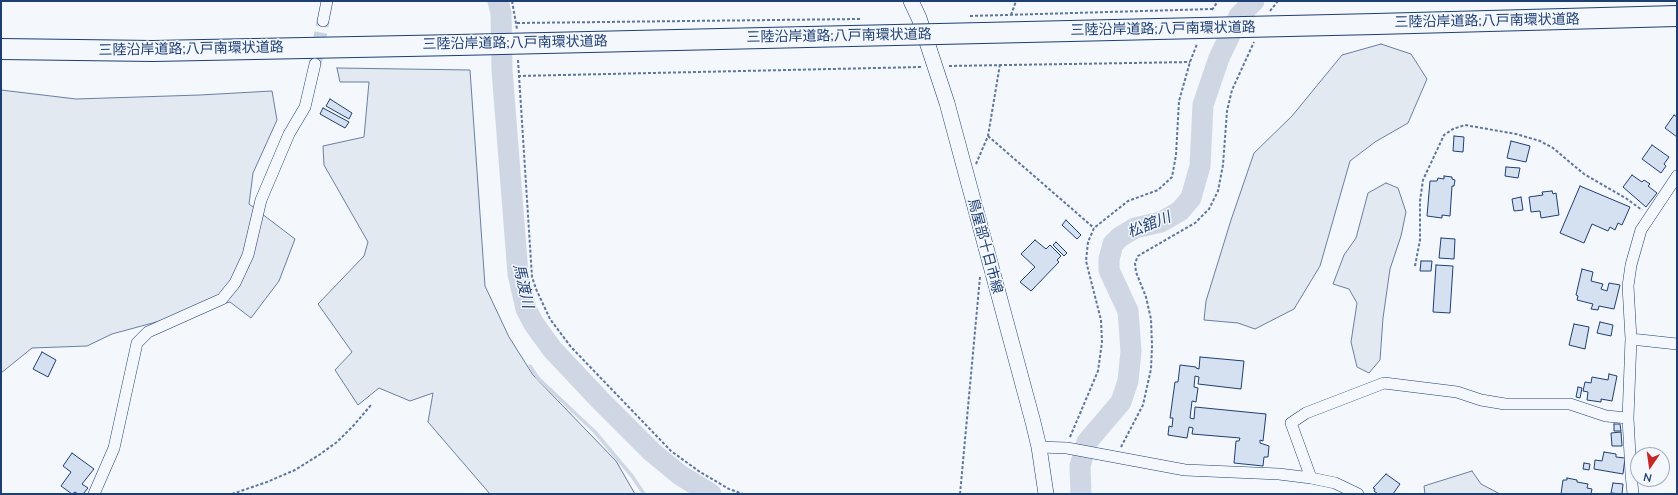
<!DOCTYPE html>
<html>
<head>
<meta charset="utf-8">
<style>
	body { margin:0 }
	#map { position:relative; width:1678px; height:495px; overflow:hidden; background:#f4f7fb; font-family:Mulish,sans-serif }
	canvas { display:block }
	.frame { position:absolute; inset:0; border:2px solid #1d3f73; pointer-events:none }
	.north { position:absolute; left:1630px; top:447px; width:40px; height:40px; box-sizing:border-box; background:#f4f7fb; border:1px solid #9eadc5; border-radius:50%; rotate:193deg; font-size:11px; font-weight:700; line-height:16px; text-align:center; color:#1d3f73 }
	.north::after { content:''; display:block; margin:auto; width:14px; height:18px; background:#c62828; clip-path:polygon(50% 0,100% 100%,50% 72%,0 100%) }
</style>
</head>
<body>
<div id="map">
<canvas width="1678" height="495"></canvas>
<div class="frame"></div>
<div class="north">N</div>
</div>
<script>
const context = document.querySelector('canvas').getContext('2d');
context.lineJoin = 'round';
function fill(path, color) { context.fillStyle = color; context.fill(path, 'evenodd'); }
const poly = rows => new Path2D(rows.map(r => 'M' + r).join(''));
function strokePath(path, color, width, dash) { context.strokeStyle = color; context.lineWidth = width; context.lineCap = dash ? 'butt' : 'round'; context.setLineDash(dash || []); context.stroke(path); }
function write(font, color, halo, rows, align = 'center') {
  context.font = font + ' Mulish,"Noto Sans JP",sans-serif'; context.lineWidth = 3; context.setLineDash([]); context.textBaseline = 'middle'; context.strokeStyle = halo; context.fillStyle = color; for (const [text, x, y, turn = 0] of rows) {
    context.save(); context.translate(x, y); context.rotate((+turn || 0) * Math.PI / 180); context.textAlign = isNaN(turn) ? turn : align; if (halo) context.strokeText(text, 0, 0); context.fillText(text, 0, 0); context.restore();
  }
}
const green = poly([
	[1381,44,1411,54,1427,79,1408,123,1375,142,1350,161,1320,266,1294,309,1255,329,1238,323,1204,320,1206,301,1231,220,1254,153,1292,116,1342,55,1381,44],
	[337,68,470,70,485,286,509,337,533,375,616,461,635,494,490,494,428,422,433,393,410,401,379,388,358,405,335,370,352,352,318,304,364,256,368,242,324,165,323,146,364,137,369,82,340,82,337,68],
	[1,90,76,99,200,95,272,91,277,120,253,173,249,204,295,239,279,281,251,318,230,302,112,334,87,346,32,348,1,373,1,90],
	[1386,183,1398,188,1406,212,1401,236,1390,269,1383,318,1380,360,1369,373,1357,367,1351,342,1357,303,1349,289,1333,284,1344,255,1356,238,1368,193,1386,183],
	[1472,471,1481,484,1500,494,1425,494,1424,486,1472,471]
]);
fill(green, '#e3e9f0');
strokePath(green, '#687fa3', 1);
strokePath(poly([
	[530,366,538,378,595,432,632,476,644,494]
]), '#cfd7e4', 3.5);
strokePath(poly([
	[498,1,501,13,502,70,518,274,526,309,534,324,552,349,599,399,652,452,680,475,711,494],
	[1081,494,1080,466,1087,442,1121,402,1128,381,1131,351,1128,311,1109,270,1109,259,1113,244,1120,237,1135,228,1161,222,1180,211,1191,198,1200,166,1203,105,1219,58,1239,16,1254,1]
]), '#cfd7e4', 21);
const building = poly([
	[330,99,352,113,349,119,326,106,330,99],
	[323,108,349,122,345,128,320,114,323,108],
	[1674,115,1677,117,1677,137,1665,128,1674,115],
	[1454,136,1464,137,1463,152,1453,151,1454,136],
	[1511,141,1530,146,1526,162,1507,158,1511,141],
	[1652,145,1669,157,1664,164,1666,166,1661,173,1642,159,1652,145],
	[1506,167,1520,168,1518,178,1505,176,1506,167],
	[1632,175,1642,182,1644,180,1650,184,1648,186,1657,193,1646,207,1623,187,1632,175],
	[1444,176,1452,177,1452,179,1455,180,1454,186,1452,186,1450,216,1442,215,1442,218,1427,216,1430,181,1437,181,1438,178,1444,179,1444,176],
	[1580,186,1630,207,1622,225,1618,223,1615,230,1610,227,1608,231,1592,224,1584,243,1560,233,1580,186],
	[1552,191,1553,194,1556,193,1559,215,1541,218,1540,211,1531,212,1529,197,1543,195,1542,192,1552,191],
	[1521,197,1523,210,1514,211,1512,199,1521,197],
	[1066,220,1081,235,1077,239,1062,225,1066,220],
	[1441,238,1455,239,1454,259,1439,258,1441,238],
	[1035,240,1046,249,1050,245,1061,256,1057,260,1059,262,1031,291,1020,282,1035,267,1021,254,1035,240],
	[1056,242,1067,253,1064,256,1053,245,1056,242],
	[1421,261,1432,261,1431,271,1420,271,1421,261],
	[1436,265,1453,266,1450,313,1433,312,1436,265],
	[1582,269,1593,272,1591,281,1603,284,1601,289,1607,291,1609,283,1620,285,1614,309,1599,306,1598,310,1591,309,1593,304,1577,300,1578,296,1576,295,1582,269],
	[1600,322,1613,325,1611,336,1597,333,1600,322],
	[1574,324,1589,327,1585,349,1569,345,1574,324],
	[42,352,56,360,48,377,33,369,42,352],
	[1200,357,1244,361,1241,389,1198,384,1199,377,1195,376,1194,387,1198,388,1196,402,1192,401,1190,418,1194,419,1195,407,1266,414,1263,441,1260,440,1260,443,1269,446,1268,457,1264,457,1263,466,1234,463,1236,441,1239,441,1240,438,1192,434,1193,428,1189,427,1187,438,1168,435,1169,426,1172,427,1173,418,1170,418,1175,382,1178,382,1180,365,1196,367,1196,368,1199,369,1200,357],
	[1609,374,1617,376,1612,401,1601,399,1601,402,1587,400,1588,392,1583,391,1585,382,1591,383,1592,377,1608,380,1609,374],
	[1578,387,1582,388,1580,398,1576,397,1578,387],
	[1614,424,1620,424,1621,431,1614,431,1614,424],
	[1621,432,1622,446,1612,446,1611,433,1621,432],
	[1604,452,1616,454,1616,457,1625,458,1623,474,1594,469,1595,460,1602,461,1604,452],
	[72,453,94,469,82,484,88,488,83,494,78,494,75,492,72,494,61,486,71,472,63,466,72,453],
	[1584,463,1590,464,1589,470,1583,469,1584,463],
	[1386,474,1400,484,1393,494,1378,494,1374,491,1375,489,1373,488,1386,474],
	[1567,478,1577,480,1577,482,1588,484,1587,488,1592,489,1591,494,1561,494,1563,480,1567,480,1567,478],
	[1613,483,1623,484,1622,494,1611,493,1613,483]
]);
fill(building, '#d5e0f0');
strokePath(building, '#1d3f73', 1);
strokePath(poly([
	[315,64,323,21]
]), '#c9d2e0', 13, [13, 6]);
const minor = poly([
	[323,21,327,1],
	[1631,339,1677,344],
	[1039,447,1067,448,1185,470,1279,474,1311,478,1335,483,1358,494],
	[1311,478,1291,423,1306,413,1384,383,1457,392,1481,400,1505,404,1570,404,1606,416,1628,418],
	[94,494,114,448,137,343,148,332,222,299,235,283,248,255,261,200,289,134,305,107,315,64],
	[1633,494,1631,474,1628,418,1631,339,1628,286,1631,265,1641,230,1677,176]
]);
const secondary = poly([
	[911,1,919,18,947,103,1033,422,1039,447,1046,494]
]);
const motorway = poly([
	[1376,24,1677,16],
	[1,49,153,51,458,45]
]);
strokePath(minor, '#1d3f73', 12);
strokePath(secondary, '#1d3f73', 16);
strokePath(motorway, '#1d3f73', 22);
strokePath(poly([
	[512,1,517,29],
	[1212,10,1218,1],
	[1270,11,1278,1],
	[1011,15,1016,1],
	[970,16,1212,9],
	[517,23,860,19],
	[518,60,532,277,536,289,550,319,571,347,671,451,700,472,729,489,743,494],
	[949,66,1190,62],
	[518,76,921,67],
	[988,136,1094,228],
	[976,164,988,136,1000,64],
	[1415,266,1420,240,1420,201,1423,180,1444,135,1453,129,1465,125,1516,134,1540,141,1553,148,1584,174,1627,199,1642,210],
	[1070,437,1098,371,1102,342,1101,320,1086,261,1088,242,1094,228,1128,201,1158,190,1172,177,1176,155,1179,101,1190,62,1197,44],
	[1121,447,1143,405,1151,369,1152,346,1151,319,1146,297,1136,272,1135,263,1138,256,1195,223,1209,209,1218,191,1223,165,1227,111,1232,90,1254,42],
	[232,494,267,482,295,470,319,455,337,442,354,425,371,405],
	[960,494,980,277]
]), '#5e769c', 2, [3, 2]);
strokePath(minor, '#f4f7fb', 11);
strokePath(secondary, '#f4f7fb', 15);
strokePath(motorway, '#f4f7fb', 20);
const motorwayBridge = poly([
	[458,45,1376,24]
]);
strokePath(motorwayBridge, '#1d3f73', 22, []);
strokePath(motorwayBridge, '#f4f7fb', 20);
write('14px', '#1d3f73', '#f4f7fb', [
	["三陸沿岸道路;八戸南環状道路",1487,21,-1],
	["三陸沿岸道路;八戸南環状道路",1163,29,-1],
	["三陸沿岸道路;八戸南環状道路",839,36,-1],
	["三陸沿岸道路;八戸南環状道路",515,43,-1],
	["三陸沿岸道路;八戸南環状道路",191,49,-1],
	["鳥屋部十日市線",985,246,75]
]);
write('italic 15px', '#1d3f73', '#f4f7fb', [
	["松舘川",1149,225,-22],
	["馬渡川",523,286,77]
]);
</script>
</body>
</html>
